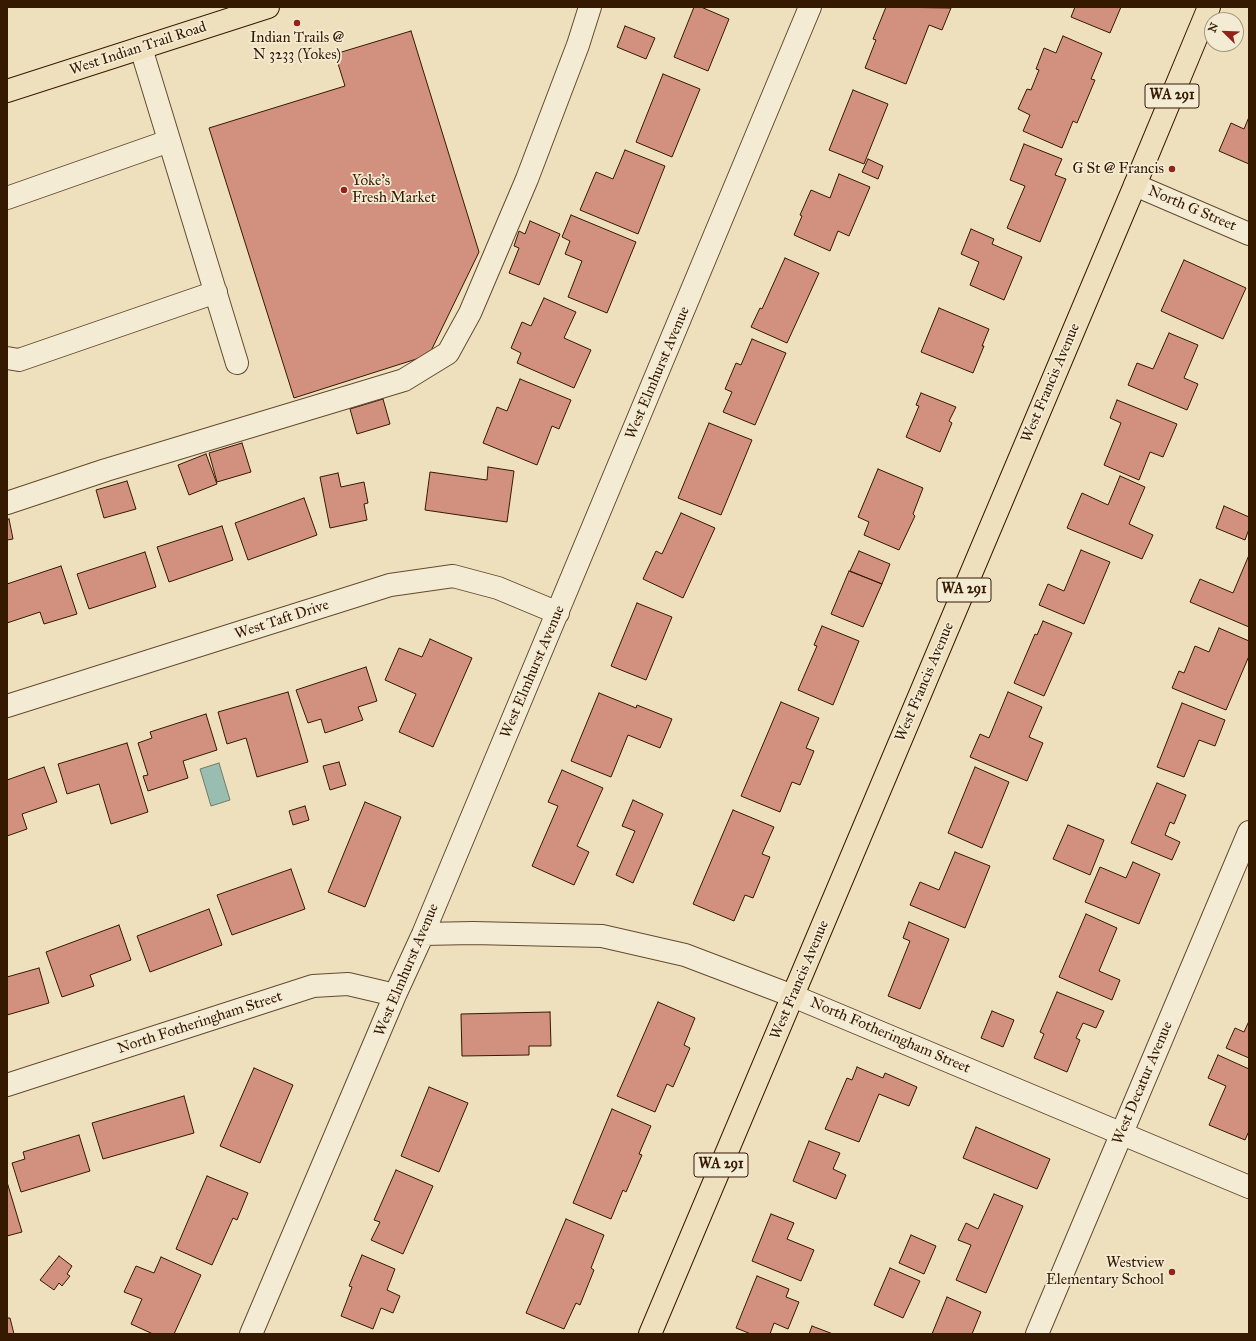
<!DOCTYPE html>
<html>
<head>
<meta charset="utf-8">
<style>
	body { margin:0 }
	#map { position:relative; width:1256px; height:1341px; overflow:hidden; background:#eee0bd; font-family:"IM FELL Great Primer",serif }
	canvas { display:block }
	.frame { position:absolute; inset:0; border:8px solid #351900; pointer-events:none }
	.north { position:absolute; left:1204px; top:12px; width:40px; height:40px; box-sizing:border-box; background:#f4ebd4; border:1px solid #a8977f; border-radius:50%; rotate:293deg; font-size:11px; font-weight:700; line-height:16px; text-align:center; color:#351900 }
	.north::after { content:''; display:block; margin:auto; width:14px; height:18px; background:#8f2418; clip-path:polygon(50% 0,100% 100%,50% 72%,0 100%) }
</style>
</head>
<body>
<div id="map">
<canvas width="1256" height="1341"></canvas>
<div class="frame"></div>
<div class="north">N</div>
</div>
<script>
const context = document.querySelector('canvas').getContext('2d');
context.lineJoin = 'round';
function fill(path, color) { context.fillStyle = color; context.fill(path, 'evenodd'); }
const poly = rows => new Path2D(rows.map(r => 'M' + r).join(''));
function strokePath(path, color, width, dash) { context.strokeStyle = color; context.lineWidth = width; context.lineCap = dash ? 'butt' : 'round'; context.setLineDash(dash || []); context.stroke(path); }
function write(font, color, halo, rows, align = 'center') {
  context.font = font + ' "IM FELL Great Primer",serif'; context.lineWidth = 3.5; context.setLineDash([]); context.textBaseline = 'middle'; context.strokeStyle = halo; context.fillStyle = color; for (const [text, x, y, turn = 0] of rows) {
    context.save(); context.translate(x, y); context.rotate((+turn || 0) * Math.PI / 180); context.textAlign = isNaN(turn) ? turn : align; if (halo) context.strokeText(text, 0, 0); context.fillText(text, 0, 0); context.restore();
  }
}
const water = poly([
	[219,763,230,800,211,806,200,769,219,763]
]);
fill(water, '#99bdb0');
strokePath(water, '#717b6a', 1);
const building = poly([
	[694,7,701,7,729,19,708,71,674,57,694,7],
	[886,7,951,8,942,30,929,25,906,84,865,68,876,40,873,39,886,7],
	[1075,7,1121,7,1110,33,1071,17,1075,7],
	[625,26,655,38,646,59,617,47,625,26],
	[411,31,479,252,429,355,294,398,209,128,345,86,335,54,411,31],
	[1063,36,1102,53,1091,79,1095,80,1077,123,1073,121,1062,148,1023,131,1030,115,1018,109,1027,89,1031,90,1039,70,1036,69,1044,48,1056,53,1063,36],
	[663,74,700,89,672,157,636,142,663,74],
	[853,90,888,104,864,164,829,150,853,90],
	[1249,117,1249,164,1219,151,1231,123,1244,129,1249,117],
	[1024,144,1062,159,1055,175,1066,179,1040,242,1007,228,1025,186,1010,180,1024,144],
	[625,150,665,166,638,234,580,210,596,172,613,179,625,150],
	[868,159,883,166,878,179,862,172,868,159],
	[839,174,870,187,849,236,838,231,830,251,794,235,802,216,800,215,811,190,830,198,839,174],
	[571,215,636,242,607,313,568,297,582,261,565,254,570,241,562,237,571,215],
	[530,221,560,234,539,285,509,273,519,248,514,246,519,231,525,234,530,221],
	[971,229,994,239,992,244,1022,257,1004,300,970,285,979,262,961,254,971,229],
	[785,258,819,273,787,343,751,327,760,308,762,309,785,258],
	[1184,260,1246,288,1223,339,1161,311,1184,260],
	[544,298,576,312,564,338,591,350,574,388,517,363,521,353,511,348,522,322,531,326,544,298],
	[939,308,989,329,982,346,984,346,973,373,921,352,939,308],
	[1169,333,1198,345,1184,378,1198,384,1187,410,1128,385,1137,363,1153,369,1169,333],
	[752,339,786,353,755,425,723,412,732,392,725,389,736,363,741,365,752,339],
	[520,379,571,400,559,429,552,426,537,465,483,443,497,407,507,411,520,379],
	[921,393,956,407,949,421,952,423,940,452,906,437,919,406,916,405,921,393],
	[383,399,390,424,357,434,350,409,383,399],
	[1117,400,1177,424,1163,457,1150,452,1139,480,1104,465,1121,423,1110,418,1117,400],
	[709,423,752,440,721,515,678,498,709,423],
	[242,443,251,472,217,482,209,453,242,443],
	[206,454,217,484,189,495,178,465,206,454],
	[488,467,514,471,507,522,425,510,430,472,487,480,488,467],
	[878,469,923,488,913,514,915,516,899,550,864,535,869,522,858,517,878,469],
	[338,473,341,487,364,482,368,503,364,504,367,520,330,528,320,477,338,473],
	[1120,476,1145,487,1129,524,1153,535,1142,559,1067,528,1082,493,1108,505,1120,476],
	[127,481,136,509,104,518,96,490,127,481],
	[304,498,317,535,248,560,235,523,304,498],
	[1224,506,1249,517,1249,529,1245,540,1216,528,1224,506],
	[681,513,715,528,683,598,643,579,656,551,662,554,681,513],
	[9,519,13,539,7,540,7,520,9,519],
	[222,526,233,560,169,582,157,547,222,526],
	[1081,550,1110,562,1084,624,1039,605,1048,584,1064,591,1081,550],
	[859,551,890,564,882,584,850,571,859,551],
	[145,552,156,587,89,609,77,574,145,552],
	[1249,555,1249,627,1190,602,1200,579,1233,593,1249,555],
	[61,566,77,614,44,624,40,612,7,623,7,584,61,566],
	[849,571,882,584,863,627,831,614,849,571],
	[637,603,672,617,646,680,611,666,637,603],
	[1043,621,1072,633,1044,696,1014,683,1035,634,1037,635,1043,621],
	[822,626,859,641,833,705,798,690,817,646,814,645,822,626],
	[1219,628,1249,641,1249,656,1226,710,1172,688,1179,671,1184,673,1195,646,1209,652,1219,628],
	[430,639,472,658,433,747,399,732,416,694,385,680,399,648,422,657,430,639],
	[366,667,377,701,358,707,363,720,325,733,321,719,308,723,296,690,366,667],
	[288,692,308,762,257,777,246,738,227,744,218,712,288,692],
	[1008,692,1042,707,1029,737,1043,743,1027,781,970,757,980,734,989,738,1008,692],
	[599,693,636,708,637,705,672,719,660,748,628,735,611,777,571,761,599,693],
	[781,702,819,718,806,748,814,751,800,785,792,782,780,812,741,796,781,702],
	[1182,703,1225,720,1215,746,1199,740,1184,777,1157,767,1182,703],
	[206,714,217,750,183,761,188,778,148,791,143,776,148,775,138,743,152,738,150,732,206,714],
	[127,743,148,812,111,824,99,784,67,794,58,764,127,743],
	[339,762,346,785,330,790,323,766,339,762],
	[44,767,57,802,22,814,27,829,7,836,7,780,44,767],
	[975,767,1009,782,982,848,948,833,975,767],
	[562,770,603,788,577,846,589,852,574,885,532,866,558,806,548,802,562,770],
	[1157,783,1186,795,1174,824,1170,822,1165,835,1180,842,1172,860,1131,843,1157,783],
	[633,800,663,814,633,883,616,875,635,831,622,826,633,800],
	[365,802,401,817,365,907,328,892,365,802],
	[305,806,309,820,293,825,289,811,305,806],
	[733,810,774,827,762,854,770,857,753,898,745,895,734,921,693,904,733,810],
	[1068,825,1104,840,1090,875,1053,859,1068,825],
	[955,852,990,866,965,928,910,905,920,882,939,890,955,852],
	[1133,862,1160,874,1139,924,1085,902,1100,867,1126,878,1133,862],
	[291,869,305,909,232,935,217,895,291,869],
	[209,909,222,945,150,972,137,936,209,909],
	[1086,914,1117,928,1099,971,1120,980,1112,1000,1059,977,1086,914],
	[909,922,949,939,920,1009,888,996,910,941,903,938,909,922],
	[119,925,131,960,90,975,94,986,62,997,46,952,119,925],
	[39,968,49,1003,7,1015,7,977,39,968],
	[1057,992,1104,1011,1096,1028,1083,1023,1076,1038,1080,1040,1067,1072,1034,1058,1044,1034,1040,1032,1057,992],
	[658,1002,695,1018,684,1045,690,1048,673,1087,667,1084,655,1112,617,1096,658,1002],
	[992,1011,1014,1020,1003,1047,981,1038,992,1011],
	[550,1012,551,1046,529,1046,529,1055,462,1056,461,1014,550,1012],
	[1249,1021,1249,1058,1226,1048,1235,1028,1244,1032,1249,1021],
	[1218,1055,1249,1069,1249,1131,1245,1140,1209,1125,1226,1086,1208,1078,1218,1055],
	[857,1067,883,1078,885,1073,917,1087,909,1106,879,1094,859,1142,825,1129,847,1078,852,1080,857,1067],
	[254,1068,293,1085,260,1163,220,1146,254,1068],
	[429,1087,468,1103,439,1172,401,1156,429,1087],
	[184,1096,194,1133,103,1159,92,1123,184,1096],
	[612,1109,651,1126,639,1154,642,1155,626,1192,623,1190,611,1219,573,1203,612,1109],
	[976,1127,1050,1159,1037,1189,963,1158,976,1127],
	[79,1135,90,1171,21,1192,12,1163,25,1159,23,1152,79,1135],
	[809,1141,840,1153,833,1169,846,1175,836,1199,793,1181,809,1141],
	[396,1170,433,1186,403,1254,371,1240,380,1222,374,1220,396,1170],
	[207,1176,248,1193,237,1220,233,1218,212,1265,176,1249,207,1176],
	[7,1182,22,1232,7,1236,7,1182],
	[994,1194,1023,1206,986,1293,956,1280,971,1245,958,1240,966,1223,978,1229,994,1194],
	[771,1214,794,1223,787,1239,814,1250,801,1281,752,1261,771,1214],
	[566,1219,604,1235,591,1268,594,1270,580,1305,576,1303,564,1329,526,1313,566,1219],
	[911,1235,936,1246,924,1274,899,1263,911,1235],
	[362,1255,395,1269,387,1290,400,1296,393,1313,381,1308,373,1329,341,1316,352,1287,349,1286,362,1255],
	[59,1256,72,1266,67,1274,70,1276,62,1286,59,1283,54,1290,40,1280,59,1256],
	[161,1257,201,1275,174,1334,153,1334,131,1324,142,1299,124,1292,136,1266,154,1273,161,1257],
	[890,1268,920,1281,903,1318,874,1305,890,1268],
	[757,1276,789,1289,786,1297,799,1302,788,1329,774,1323,770,1334,751,1334,736,1328,757,1276],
	[947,1297,981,1312,972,1334,932,1334,947,1297],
	[7,1318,10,1318,14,1334,7,1334,7,1318],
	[812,1326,833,1334,809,1334,812,1326]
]);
fill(building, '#d2907f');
strokePath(building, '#351900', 1);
const minor = poly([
	[141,48,237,363],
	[1135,185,1249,234],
	[7,198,169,141],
	[7,358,19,360,216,292],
	[7,503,106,470,404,380,448,353,470,313,527,179,578,45,590,7],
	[7,706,390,585,453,576,498,588,558,613],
	[423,934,473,933,602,936,685,955,793,996,1249,1187],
	[7,1085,313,986,348,984,395,995],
	[251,1334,395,995,423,934,810,7],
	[1037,1334,1249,832]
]);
const major = poly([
	[7,91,268,7],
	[650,1334,1135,185,1209,7]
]);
strokePath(minor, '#634b2f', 24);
strokePath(major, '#351900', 24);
strokePath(minor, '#f4ebd4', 22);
strokePath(major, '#eee0bd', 22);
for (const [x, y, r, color] of [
	[297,23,4,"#8f2418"],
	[1172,169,4,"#8f2418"],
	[344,190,4,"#8f2418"],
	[1172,1272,4,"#8f2418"]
]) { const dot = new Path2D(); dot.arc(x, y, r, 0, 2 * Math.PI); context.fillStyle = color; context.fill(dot); strokePath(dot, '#f4ebd4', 1.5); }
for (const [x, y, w] of [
	[1172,96,54],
	[964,590,54],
	[721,1165,54]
]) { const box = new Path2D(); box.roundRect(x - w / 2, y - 12, w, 24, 3); context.fillStyle = '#f4ebd4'; context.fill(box); strokePath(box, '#351900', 1); }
write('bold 14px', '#351900', null, [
	["WA 291",1172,96],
	["WA 291",964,590],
	["WA 291",721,1165]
]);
write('15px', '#351900', '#f4ebd4', [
	["Indian Trails @",297,38,"center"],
	["N 3233 (Yokes)",297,55,"center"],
	["G St @ Francis",1164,169],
	["Yoke's",352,181,"left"],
	["Fresh Market",352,198,"left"],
	["Westview",1164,1263],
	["Elementary School",1164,1280]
], 'right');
write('15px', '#351900', '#f4ebd4', [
	["West Indian Trail Road",138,49,-18],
	["North G Street",1192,209,23],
	["West Elmhurst Avenue",658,373,-67],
	["West Francis Avenue",1051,383,-67],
	["West Taft Drive",282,620,-18],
	["West Elmhurst Avenue",533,672,-67],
	["West Francis Avenue",925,682,-67],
	["West Elmhurst Avenue",407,970,-67],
	["West Francis Avenue",800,980,-67],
	["North Fotheringham Street",200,1023,-18],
	["North Fotheringham Street",890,1036,23],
	["West Decatur Avenue",1143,1083,-67]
]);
</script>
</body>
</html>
